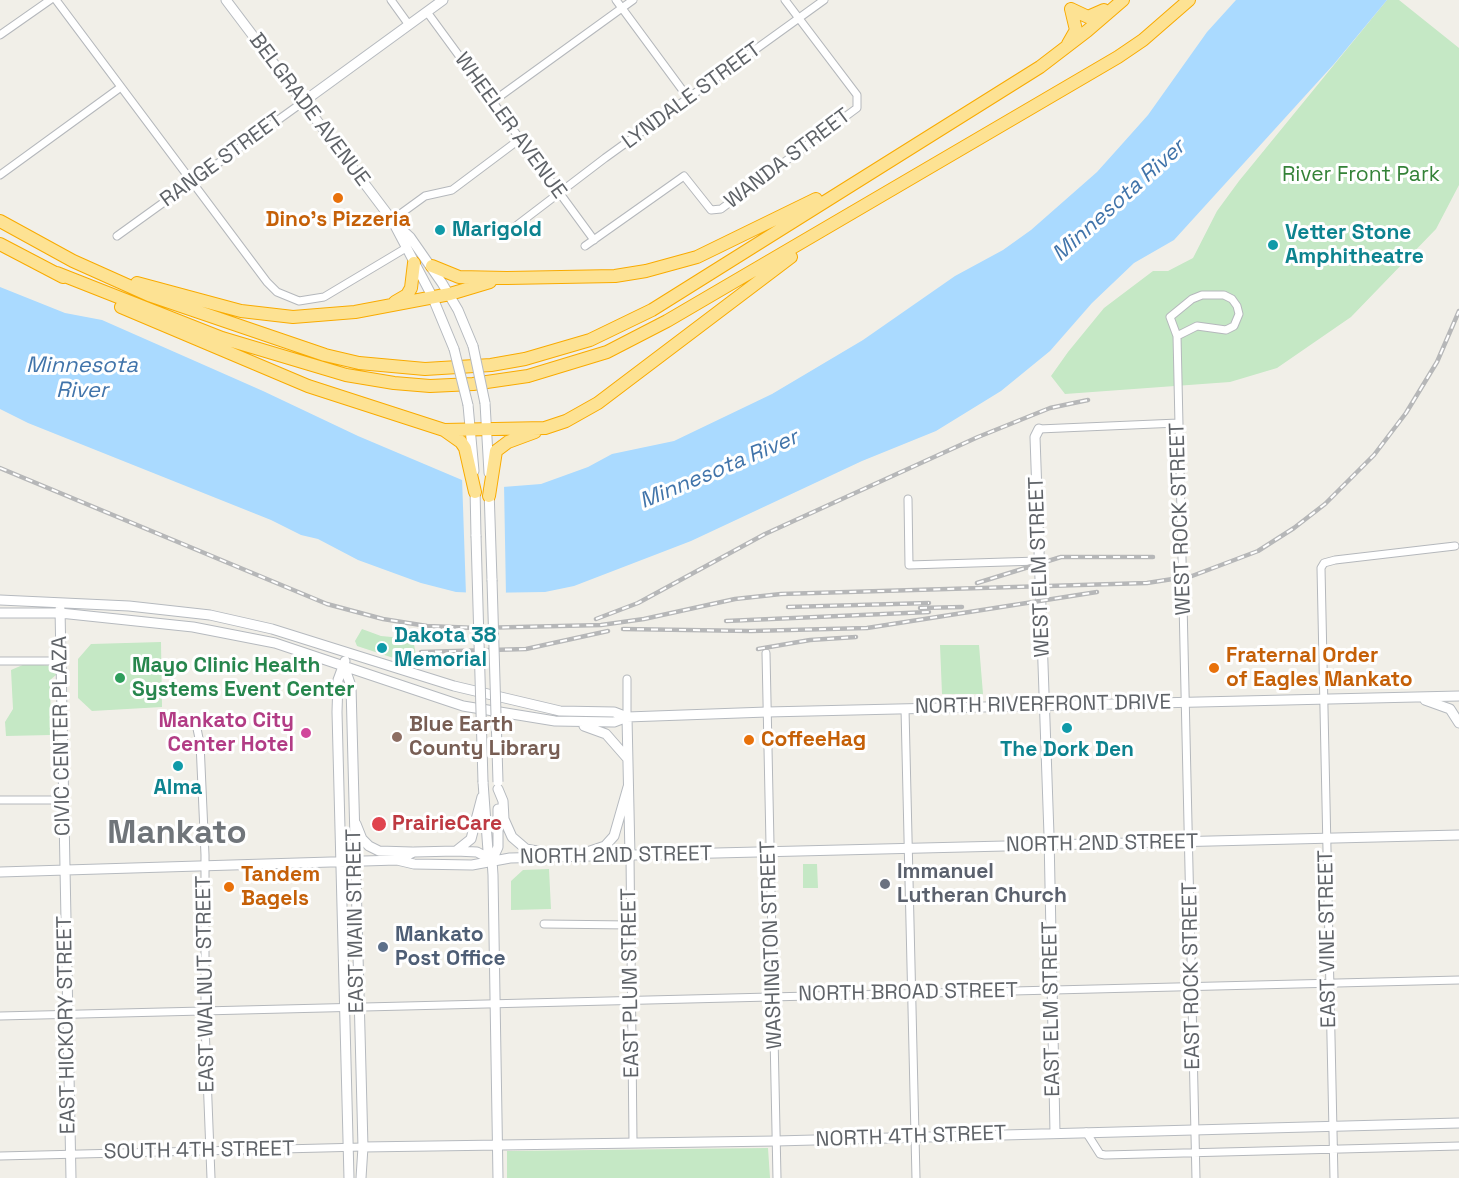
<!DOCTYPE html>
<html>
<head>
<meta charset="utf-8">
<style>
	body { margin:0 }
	canvas { display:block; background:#f1efe8 }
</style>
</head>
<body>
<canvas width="1459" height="1178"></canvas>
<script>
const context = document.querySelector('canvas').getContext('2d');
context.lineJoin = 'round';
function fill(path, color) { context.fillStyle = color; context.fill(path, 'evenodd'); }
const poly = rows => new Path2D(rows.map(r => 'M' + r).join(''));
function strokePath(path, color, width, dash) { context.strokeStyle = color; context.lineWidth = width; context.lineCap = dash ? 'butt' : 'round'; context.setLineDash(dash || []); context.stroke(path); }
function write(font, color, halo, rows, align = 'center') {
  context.font = font + ' "Space Grotesk",sans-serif'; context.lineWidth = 6; context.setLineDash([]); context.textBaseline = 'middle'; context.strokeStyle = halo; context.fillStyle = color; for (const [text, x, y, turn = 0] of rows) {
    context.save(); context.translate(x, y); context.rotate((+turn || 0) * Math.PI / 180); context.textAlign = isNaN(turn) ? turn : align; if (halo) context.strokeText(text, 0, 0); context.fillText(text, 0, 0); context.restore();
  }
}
fill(poly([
	[1387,0,1399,0,1459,48,1459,185,1436,229,1351,317,1277,368,1230,382,1065,394,1051,376,1068,352,1104,308,1153,271,1168,271,1193,258,1217,211,1239,181],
	[362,629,381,636,413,639,418,666,357,646,355,641],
	[161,642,162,707,92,711,78,698,78,659,91,644],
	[940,645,979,645,983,694,942,694],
	[25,664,56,666,56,675,50,680,51,735,6,736,5,722,13,709,11,670],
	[803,864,817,864,818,888,803,888],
	[549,869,551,909,511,910,511,881,523,870],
	[768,1148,770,1178,507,1178,507,1151]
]), '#c5e8c5');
fill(poly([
	[1236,0,1387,0,1334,64,1174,240,1134,263,1092,303,1050,351,1001,391,936,431,862,461,691,541,574,586,545,592,479,593,456,592,421,583,358,560,318,539,301,535,271,520,28,423,0,409,0,287,65,313,102,320,263,391,358,436,462,480,490,488,541,484,588,467,612,454,674,441,772,394,863,340,955,276,1003,250,1031,230,1097,172,1123,143,1148,115,1207,32]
]), '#aadaff');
fill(poly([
	[462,477,490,485,504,484,506,596,466,595]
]), '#f1efe8');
const street = poly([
	[56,0,267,282,277,292,299,301,324,297,406,248],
	[391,0,409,25],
	[616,0,689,99],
	[427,12,594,240],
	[0,35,50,0],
	[492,102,633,0],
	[0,175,121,87],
	[392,220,425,196,452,190,520,139],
	[508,232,605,158,824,0],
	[117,236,303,102],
	[585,246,684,176,711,210,721,209,857,108,857,95,785,0],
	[1177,336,1170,317,1192,299,1202,295,1224,295,1232,299,1237,306,1239,314,1234,326,1226,330,1197,326,1177,336,1196,1178],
	[1039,429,1178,423],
	[908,499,909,565,1038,561],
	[766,653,777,1178],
	[0,661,60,661],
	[627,679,627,717],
	[905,709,916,1178],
	[195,719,200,743,205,855,205,1025,211,1178],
	[0,800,63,800],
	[630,856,633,1141],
	[544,924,630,925],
	[0,1016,1459,980],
	[1086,1132,1100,1154,1105,1155,1459,1146],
	[0,1156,363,1147],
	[1334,1178,1321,568,1324,563,1335,560,1455,546]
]);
const secondary = poly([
	[226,0,392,220,432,296,454,349],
	[303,102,443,0],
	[397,225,410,237,442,283,458,310,473,346],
	[485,403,489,473],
	[468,405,474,471],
	[1039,429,1035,437,1049,835,1055,1133],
	[475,488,476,536],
	[489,489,492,580],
	[0,600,129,606,210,615,272,629,454,686,560,711,614,712,627,717],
	[60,609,71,1178],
	[0,613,60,613,193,627,275,643,463,706,555,721,614,722,627,717,767,712,1459,696],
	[345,661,338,680,337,712,349,1178],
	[344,666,351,686,363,1147,361,1178],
	[1425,700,1450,709,1459,723],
	[627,717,630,856],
	[584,726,606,734,627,758],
	[483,782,488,851,492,860,493,875,498,1178],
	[498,789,503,801,504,819,512,837,526,849,553,854],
	[356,824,362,839,369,846,379,851,412,852],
	[456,851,471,839,482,797],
	[584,853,605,846,614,836,628,787],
	[397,860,414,852,456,851,477,852,492,860],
	[492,860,498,847,498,809],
	[0,872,397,860,414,864,472,865,510,858,1459,835],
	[363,1147,776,1141,1459,1123]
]);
const highway = poly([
	[1071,9,1088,17,1104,10],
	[1068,44,1076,30,1071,9],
	[0,221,73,261,149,295,325,355,359,363,425,369,491,365,525,359,590,340,652,310,1040,67,1087,31,1123,0],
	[0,244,63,277],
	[432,266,459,277,507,278,615,276,646,271,697,257,816,199],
	[57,273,222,338,346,375,394,383,430,386,473,384,528,376,607,352,667,321,1118,57,1143,40,1189,0],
	[137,283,241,311,293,317,355,312,450,294,490,282],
	[395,302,407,295,411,288,414,263],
	[121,307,308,386,444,430,545,428,566,421,598,403,791,257],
	[444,430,461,442,465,448,475,492],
	[489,496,496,451,508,442,535,432]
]);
strokePath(street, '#b5b8bc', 9);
strokePath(secondary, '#b6babf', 11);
strokePath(highway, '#f9ab00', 14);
strokePath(street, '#fff', 7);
strokePath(secondary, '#fff', 9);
strokePath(highway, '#fde293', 12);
const rail = poly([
	[0,468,327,604,383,619,427,626,477,628,601,625,644,619,735,599,781,594,1147,583,1192,576,1258,551,1294,528,1325,504,1374,455,1406,413,1437,362,1459,311],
	[977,583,1061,557,1153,557],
	[788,607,929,603],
	[920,608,962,607],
	[596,619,638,603,765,534,978,437,1050,408,1088,400],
	[726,621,929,612],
	[623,629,751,631,867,628,1097,592],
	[758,649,810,640,856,637],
	[421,652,526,649,608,631]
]);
strokePath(rail, '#b6b7b8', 4.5);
strokePath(rail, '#fff', 2, [7]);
const secondaryBridge = poly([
	[473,346,485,403],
	[454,349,468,405],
	[476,536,483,782],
	[492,580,498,782]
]);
strokePath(secondaryBridge, '#b6babf', 11, []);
strokePath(secondaryBridge, '#fff', 9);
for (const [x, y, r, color] of [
	[338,198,6,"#e8710a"],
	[440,230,6,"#0f9aa8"],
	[1273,245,6,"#0f9aa8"],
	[382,648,6,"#0f9aa8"],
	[1214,668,6,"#e8710a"],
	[120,678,6,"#2e9e5b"],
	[1067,728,6,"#0f9aa8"],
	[306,733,6,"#d1479c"],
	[397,737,6,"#8d6e63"],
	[749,740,6,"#e8710a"],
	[178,766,6,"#0f9aa8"],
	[379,824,8,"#e0444e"],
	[885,884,6,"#6b7280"],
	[229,887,6,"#e8710a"],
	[383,947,6,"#5c6f8a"]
]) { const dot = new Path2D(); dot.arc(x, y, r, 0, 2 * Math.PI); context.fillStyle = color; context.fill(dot); strokePath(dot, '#fff', 2); }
write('21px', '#5f6368', '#fff', [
	["LYNDALE STREET",692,96,-36],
	["BELGRADE AVENUE",309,110,53],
	["WHEELER AVENUE",510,126,54],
	["WANDA STREET",788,159,-37],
	["RANGE STREET",222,160,-36],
	["WEST ROCK STREET",1181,519,-92],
	["WEST ELM STREET",1040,567,-92],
	["NORTH RIVERFRONT DRIVE",1043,705,-1],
	["CIVIC CENTER PLAZA",62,736,-91],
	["NORTH 2ND STREET",1102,844,-1],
	["NORTH 2ND STREET",616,856,-1],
	["EAST MAIN STREET",356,921,-91],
	["EAST VINE STREET",1328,939,-91],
	["WASHINGTON STREET",772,945,-92],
	["EAST ROCK STREET",1192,976,-91],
	["EAST PLUM STREET",631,983,-91],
	["EAST WALNUT STREET",206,984,-91],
	["NORTH BROAD STREET",908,993,-1],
	["EAST ELM STREET",1052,1009,-91],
	["EAST HICKORY STREET",67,1025,-91],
	["NORTH 4TH STREET",911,1137,-2],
	["SOUTH 4TH STREET",199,1151,-1]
]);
write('21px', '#348238', '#fff', [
	["River Front Park",1361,175]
]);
write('bold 21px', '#c56008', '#fff', [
	["Dino's Pizzeria",338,220,"center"],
	["Fraternal Order",1226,656],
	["of Eagles Mankato",1226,680],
	["CoffeeHag",761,740],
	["Tandem",241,875],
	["Bagels",241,899]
], 'left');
write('bold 21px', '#0d838f', '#fff', [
	["Marigold",452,230],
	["Vetter Stone",1285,233],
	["Amphitheatre",1285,257],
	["Dakota 38",394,636],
	["Memorial",394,660],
	["The Dork Den",1067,750,"center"],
	["Alma",178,788,"center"]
], 'left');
write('bold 21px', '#27864d', '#fff', [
	["Mayo Clinic Health",132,666],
	["Systems Event Center",132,690]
], 'left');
write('bold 21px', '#b23c85', '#fff', [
	["Mankato City",294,721],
	["Center Hotel",294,745]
], 'right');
write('bold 21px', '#785e54', '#fff', [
	["Blue Earth",409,725],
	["County Library",409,749]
], 'left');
write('bold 21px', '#be3a42', '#fff', [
	["PrairieCare",392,824]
], 'left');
write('bold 21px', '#5b616d', '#fff', [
	["Immanuel",897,872],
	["Lutheran Church",897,896]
], 'left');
write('bold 21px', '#4e5e75', '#fff', [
	["Mankato",395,935],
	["Post Office",395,959]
], 'left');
write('italic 22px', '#4174aa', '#fff', [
	["Minnesota River",1119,201,-42],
	["Minnesota",82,366],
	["River",82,391],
	["Minnesota River",719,470,-23]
]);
write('bold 33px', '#70757a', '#fff', [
	["Mankato",177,834]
]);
</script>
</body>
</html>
